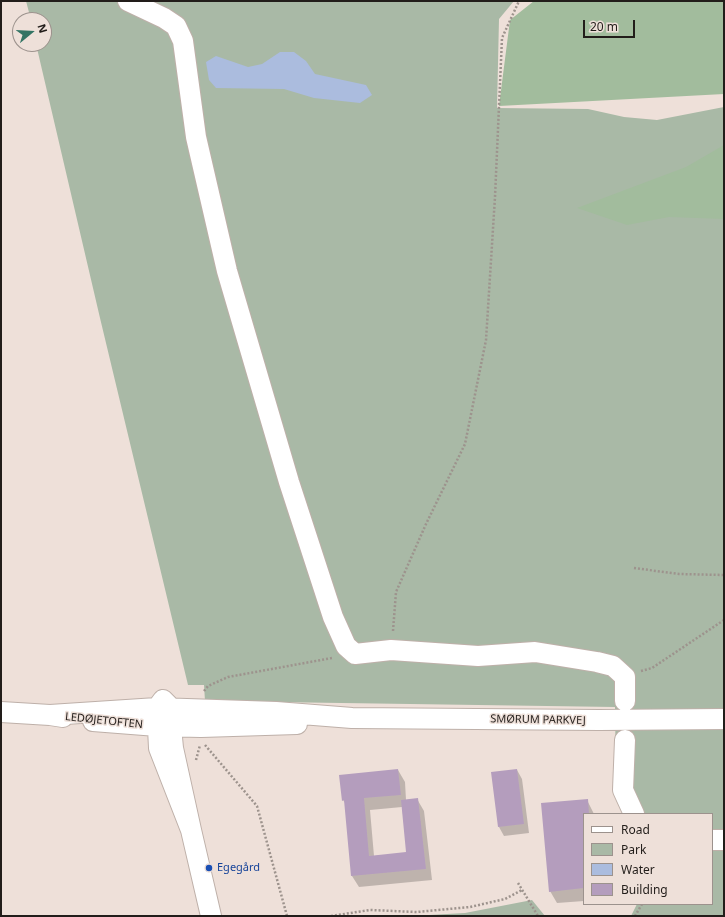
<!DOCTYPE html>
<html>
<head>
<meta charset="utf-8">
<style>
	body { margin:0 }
	#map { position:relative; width:725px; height:917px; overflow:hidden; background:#eee0d9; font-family:"Noto Sans",sans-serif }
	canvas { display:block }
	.frame { position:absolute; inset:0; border:2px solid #221d1a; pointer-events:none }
	.legend { position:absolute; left:583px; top:813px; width:130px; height:92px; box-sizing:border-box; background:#eee0d9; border:1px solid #9c928d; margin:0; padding:5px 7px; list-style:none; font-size:12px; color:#221d1a }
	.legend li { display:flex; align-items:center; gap:8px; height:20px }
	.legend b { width:20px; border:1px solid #9c928d }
	.north { position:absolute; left:12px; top:12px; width:40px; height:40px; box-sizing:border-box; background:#eee0d9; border:1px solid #9c928d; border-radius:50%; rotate:72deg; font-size:11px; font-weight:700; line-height:16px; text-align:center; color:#221d1a }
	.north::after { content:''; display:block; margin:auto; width:14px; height:18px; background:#337464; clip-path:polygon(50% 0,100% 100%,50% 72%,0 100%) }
	.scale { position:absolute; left:583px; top:20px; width:52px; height:18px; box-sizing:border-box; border:2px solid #221d1a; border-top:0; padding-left:5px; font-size:12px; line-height:14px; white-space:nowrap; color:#221d1a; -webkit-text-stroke:3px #eee0d9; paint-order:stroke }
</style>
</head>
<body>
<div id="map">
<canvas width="725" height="917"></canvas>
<div class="frame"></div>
<ul class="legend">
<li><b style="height:5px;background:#fff"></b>Road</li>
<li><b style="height:11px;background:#a9b9a6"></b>Park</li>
<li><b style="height:11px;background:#abbcde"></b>Water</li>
<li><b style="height:11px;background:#b49dbd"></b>Building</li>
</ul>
<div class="north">N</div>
<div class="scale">20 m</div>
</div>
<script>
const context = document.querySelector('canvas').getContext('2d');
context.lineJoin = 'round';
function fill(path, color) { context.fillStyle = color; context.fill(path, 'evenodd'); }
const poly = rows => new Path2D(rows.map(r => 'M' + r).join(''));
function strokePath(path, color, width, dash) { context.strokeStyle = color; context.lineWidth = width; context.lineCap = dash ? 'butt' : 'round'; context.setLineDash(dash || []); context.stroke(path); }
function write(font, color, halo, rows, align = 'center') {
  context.font = font + ' "Noto Sans",sans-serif'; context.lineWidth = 3; context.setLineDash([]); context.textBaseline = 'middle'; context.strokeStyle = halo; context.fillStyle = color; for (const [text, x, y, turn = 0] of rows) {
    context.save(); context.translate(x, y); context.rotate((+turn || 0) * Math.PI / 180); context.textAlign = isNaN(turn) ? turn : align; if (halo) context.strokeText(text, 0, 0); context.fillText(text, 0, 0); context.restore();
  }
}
fill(poly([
	[26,1,514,1,499,19,497,108,588,109,624,117,657,120,724,107,724,916,631,916,637,904,712,904,712,814,628,814,616,781,615,707,205,701,204,685,188,685,100,318,36,44,44,44,44,20,31,20],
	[532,900,545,916,411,916,465,913]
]), '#a9b9a6');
fill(poly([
	[534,1,724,1,724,94,499,106,510,20],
	[724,145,724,219,669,217,627,225,577,208,686,167]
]), '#a2bc9d');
fill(poly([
	[280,52,294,52,306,61,315,74,366,85,372,95,360,103,314,98,284,89,216,88,209,80,206,62,216,56,248,67,262,64]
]), '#abbcde');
fill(poly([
	[398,770,405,782,406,800,417,799,424,811,432,880,359,887,352,876,345,803,343,800],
	[402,807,408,853,374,856,370,810],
	[517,770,522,779,529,833,504,836,499,827,492,773],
	[587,800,594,814,584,814,584,901,557,903,550,891]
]), '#0003');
fill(poly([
	[398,769,401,795,364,798,369,856,406,852,401,800,418,798,426,869,351,876,344,800,342,801,339,775],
	[517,769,524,824,498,827,491,772],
	[588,799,589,814,584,814,584,888,549,892,541,803]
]), '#b49dbd');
const minor = poly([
	[128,1,164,18,176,26,183,41,196,137,227,271,289,482,333,617,346,646,355,654,391,650,478,656,535,652,597,662,613,666,625,677,625,701],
	[1,712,50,715,63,717],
	[50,715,157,708,276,712,352,718,599,720,724,719],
	[93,721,157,726,201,727,297,724],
	[625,740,623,790,634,814],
	[191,830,159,748,157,708,163,700,171,708,171,727,173,748,191,830,211,916],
	[712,840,724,840]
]);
strokePath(minor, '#beb0a9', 22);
strokePath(poly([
	[634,568,679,574,724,575],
	[393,631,396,592,426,524,465,444,486,340,495,197,502,38,519,1],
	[641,671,652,668,724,620],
	[204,691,208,686,228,677,332,658],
	[205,745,257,806,287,916],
	[196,760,200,745],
	[518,883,538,916],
	[331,916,370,910,417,912,470,907,505,899,522,890],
	[635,916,642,904]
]), '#9d938d', 2.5, [2, 2]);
strokePath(minor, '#fff', 20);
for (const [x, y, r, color] of [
	[209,868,4,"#1a4fb4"]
]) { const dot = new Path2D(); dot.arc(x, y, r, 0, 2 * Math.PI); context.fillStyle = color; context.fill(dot); strokePath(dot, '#eee0d9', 1.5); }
write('11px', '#221d1a', '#eee0d9', [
	["SMØRUM PARKVEJ",538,720,1],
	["LEDØJETOFTEN",104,721,6]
]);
write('11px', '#164399', '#eee0d9', [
	["Egegård",217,868]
], 'left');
</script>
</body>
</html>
